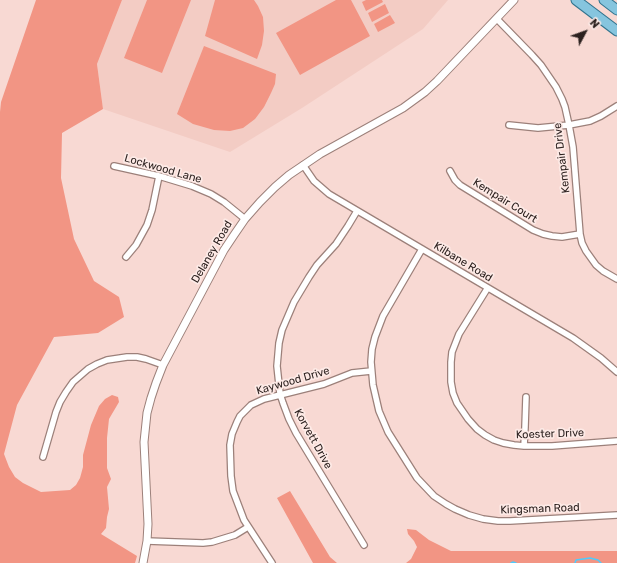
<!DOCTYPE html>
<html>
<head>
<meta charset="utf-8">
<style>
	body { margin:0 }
	#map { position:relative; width:617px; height:563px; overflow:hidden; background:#f8d9d3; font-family:Rubik,sans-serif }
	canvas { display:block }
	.north { position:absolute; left:565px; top:12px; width:40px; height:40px; -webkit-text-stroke:3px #fdeae6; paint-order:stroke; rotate:49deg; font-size:11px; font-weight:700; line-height:16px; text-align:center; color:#2c211f }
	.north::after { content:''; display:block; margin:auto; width:14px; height:18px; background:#2c211f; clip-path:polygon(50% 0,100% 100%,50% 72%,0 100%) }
</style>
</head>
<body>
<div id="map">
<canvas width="617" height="563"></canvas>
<div class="north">N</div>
</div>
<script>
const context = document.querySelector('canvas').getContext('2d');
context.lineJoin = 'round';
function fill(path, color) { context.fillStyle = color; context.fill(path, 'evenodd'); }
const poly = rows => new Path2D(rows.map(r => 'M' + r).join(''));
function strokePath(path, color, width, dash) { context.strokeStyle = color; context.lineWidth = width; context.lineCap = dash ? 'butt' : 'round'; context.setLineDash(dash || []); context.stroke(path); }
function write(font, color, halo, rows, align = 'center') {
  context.font = font + ' Rubik,sans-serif'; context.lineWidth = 3.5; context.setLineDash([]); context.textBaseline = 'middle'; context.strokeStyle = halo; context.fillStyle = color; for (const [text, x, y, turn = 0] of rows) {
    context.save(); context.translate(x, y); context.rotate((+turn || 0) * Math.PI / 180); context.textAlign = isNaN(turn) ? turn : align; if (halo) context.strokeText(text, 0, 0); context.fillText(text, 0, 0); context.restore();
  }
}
fill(poly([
	[122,0,448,0,423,29,302,108,230,152,103,109,97,64]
]), '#f3ccc4');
fill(poly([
	[36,0,122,0,97,64,103,109,62,133,61,178,74,239,94,281,119,297,124,317,98,333,54,337,17,405,4,454,9,467,15,477,23,483,41,492,70,490,76,485,80,478,83,467,83,455,91,425,99,406,105,399,112,395,118,397,119,402,109,419,107,438,107,468,111,479,107,487,109,509,107,517,106,528,101,534,137,556,135,563,0,563,0,112,1,102],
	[147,0,191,0,162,73,124,58],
	[215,0,254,0,258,6,263,17,264,31,262,45,257,59,205,36],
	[336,0,351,0,370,36,300,75,276,33],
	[366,0,382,0,383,2,366,11,362,2],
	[385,4,389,13,372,22,368,13],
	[390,15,395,23,378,32,374,24],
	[204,46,276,74,275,84,271,93,264,107,255,119,243,128,230,131,214,130,193,124,177,114],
	[290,491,330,557,337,563,313,563,277,498],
	[407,529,416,530,429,540,451,551,617,551,617,563,406,563,411,559,417,547,414,541,408,534]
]), '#f29584');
strokePath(poly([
	[511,563,513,562,516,563],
	[575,563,576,560,590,558,598,560,601,563]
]), '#4ecbfc', 1.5);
const minor = poly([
	[497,19,532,55,541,65,556,87,562,99,565,107,569,125,573,147,580,234,582,243,586,251,596,265,603,271,617,279],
	[509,125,538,128,569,125,590,121,601,116,617,106],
	[303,165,314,181,329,194,573,338,601,358,617,372],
	[114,166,159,176,192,186,211,194,224,202,245,219],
	[450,171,455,180,460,185,533,230,543,234,552,236,562,237,580,234],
	[357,211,348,226,336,244,317,265,309,277,294,302,282,330,279,343,277,366,280,394,283,403,289,419,296,433,364,545],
	[422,249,383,316,375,337,372,349,371,362,373,385,379,411,388,432,417,478,434,496,446,504,455,509,469,515,483,519,498,521,510,521,617,515],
	[126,257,136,245,147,225,152,210,159,176],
	[487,289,459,334,452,352,451,362,451,382,453,393,457,403,468,419,477,429,485,435,494,440,503,443,514,445,524,446,552,446,617,441],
	[524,446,525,427,526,397],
	[43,457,56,412,60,402,66,392,73,382,88,369,97,364,107,360,127,357,137,357,146,359,163,365],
	[147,541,203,543,212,542,235,535,248,527],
	[272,563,244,520,233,491,231,476,230,445,232,434,237,422,240,416,251,405,264,399,324,384,352,373,371,371]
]);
const tertiary = poly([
	[143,563,147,541,148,524,144,442,147,413,151,398,156,383,163,365,224,250,234,235,245,219,260,202,275,187,289,175,320,154,403,108,425,92,437,81,514,0]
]);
const primary = poly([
	[576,0,617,31],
	[604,0,617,10]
]);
strokePath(minor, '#9c807a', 8);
strokePath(tertiary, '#9c807a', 9);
strokePath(primary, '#32738d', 11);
strokePath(minor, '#fff', 5.5);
strokePath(tertiary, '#fff', 7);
strokePath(primary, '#86c5de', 9);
write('11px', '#2c211f', '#fdeae6', [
	["Kempair Drive",562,158,-97],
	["Lockwood Lane",163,169,16],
	["Kempair Court",505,201,32],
	["Delaney Road",212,252,-60],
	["Kilbane Road",463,262,31],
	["Kaywood Drive",293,381,-16],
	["Koester Drive",550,434,-2],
	["Korvett Drive",313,439,61],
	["Kingsman Road",540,509,-2]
]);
</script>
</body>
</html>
